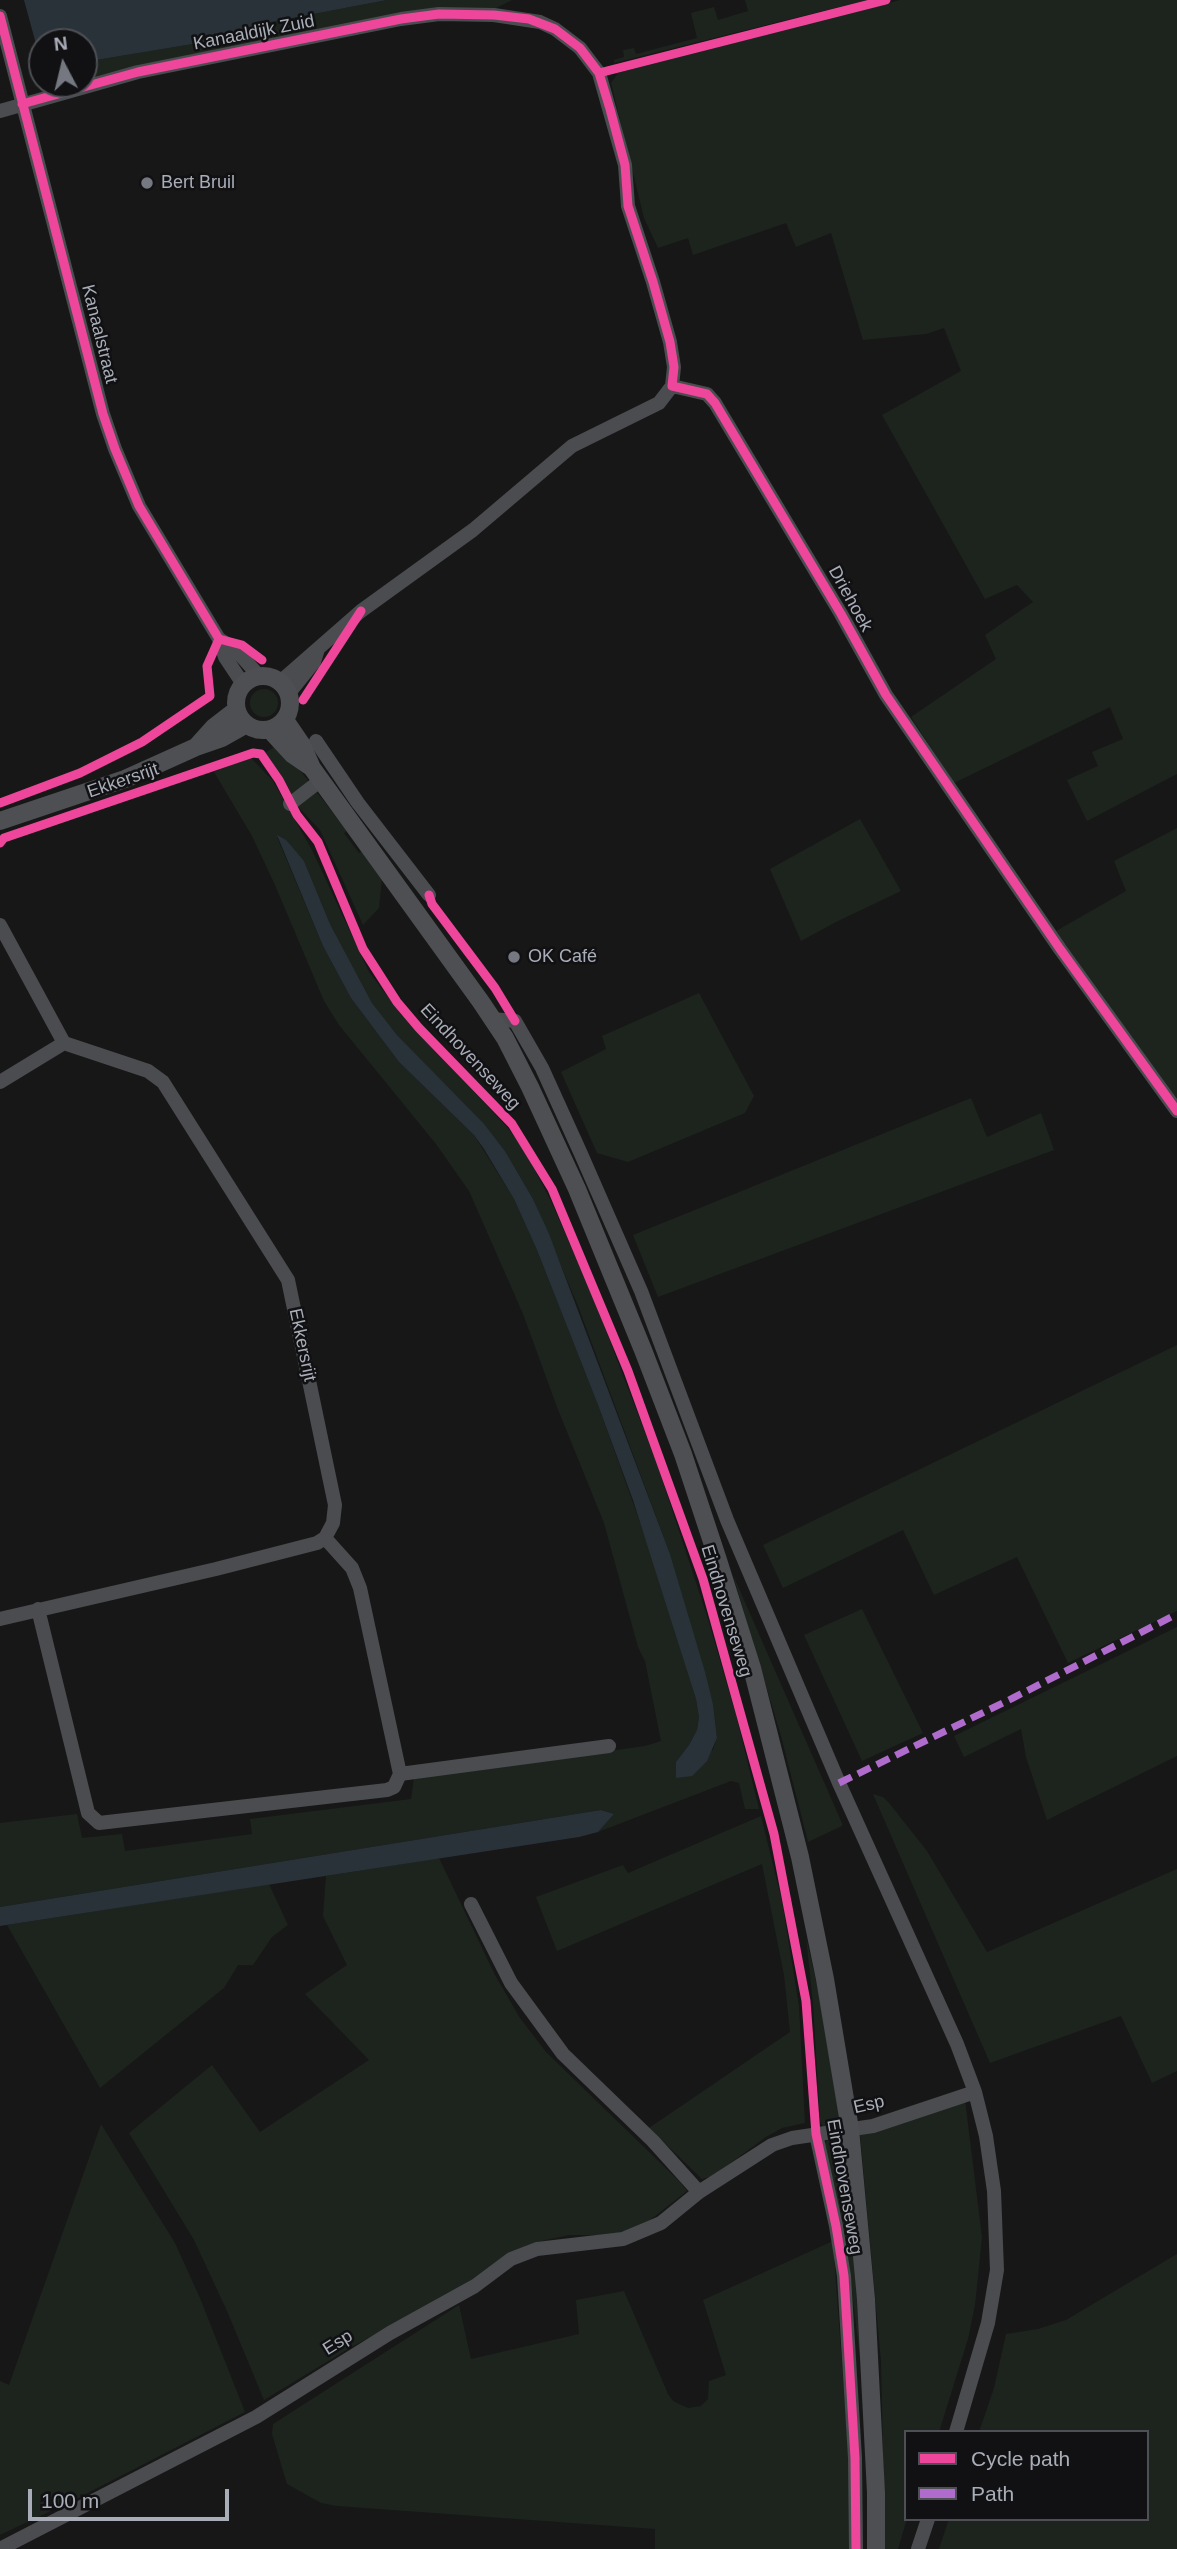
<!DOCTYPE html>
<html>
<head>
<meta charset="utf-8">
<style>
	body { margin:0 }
	#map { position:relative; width:1177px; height:2549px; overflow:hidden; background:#171717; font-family:Arial,sans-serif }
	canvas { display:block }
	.legend { position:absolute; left:904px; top:2430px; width:245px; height:91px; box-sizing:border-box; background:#111113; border:2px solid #4d4f55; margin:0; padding:9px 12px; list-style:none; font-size:21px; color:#a8adb8 }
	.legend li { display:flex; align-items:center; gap:14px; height:35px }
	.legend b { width:35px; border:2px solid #4d4f55 }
	.north { position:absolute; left:28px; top:28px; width:70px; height:70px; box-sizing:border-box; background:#111113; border:2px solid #4d4f55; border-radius:50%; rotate:353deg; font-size:19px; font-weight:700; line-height:28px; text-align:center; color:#a8adb8 }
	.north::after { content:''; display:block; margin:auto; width:24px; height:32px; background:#757880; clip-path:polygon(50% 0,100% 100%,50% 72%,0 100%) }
	.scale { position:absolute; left:28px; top:2489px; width:201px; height:32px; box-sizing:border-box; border:4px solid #a8adb8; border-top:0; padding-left:9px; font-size:21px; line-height:24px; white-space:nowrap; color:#a8adb8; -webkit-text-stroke:5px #111113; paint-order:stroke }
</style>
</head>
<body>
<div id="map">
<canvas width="1177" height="2549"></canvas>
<ul class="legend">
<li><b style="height:9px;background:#ed469a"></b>Cycle path</li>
<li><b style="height:9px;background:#b06ccc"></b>Path</li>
</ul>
<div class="north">N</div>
<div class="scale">100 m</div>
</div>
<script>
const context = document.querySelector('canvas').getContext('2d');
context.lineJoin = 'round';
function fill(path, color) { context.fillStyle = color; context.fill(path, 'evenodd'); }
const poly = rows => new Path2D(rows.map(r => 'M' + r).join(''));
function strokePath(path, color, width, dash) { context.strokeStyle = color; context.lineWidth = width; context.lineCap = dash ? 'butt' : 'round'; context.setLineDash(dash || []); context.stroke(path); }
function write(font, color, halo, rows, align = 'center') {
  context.font = font + ' Arial,sans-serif'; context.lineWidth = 5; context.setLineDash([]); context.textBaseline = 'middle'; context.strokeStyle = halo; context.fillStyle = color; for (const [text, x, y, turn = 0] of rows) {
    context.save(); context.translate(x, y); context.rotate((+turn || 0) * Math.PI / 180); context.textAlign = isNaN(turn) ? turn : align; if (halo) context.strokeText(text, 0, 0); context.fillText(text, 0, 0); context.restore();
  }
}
fill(poly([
	[387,0,512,0,496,8,433,9,84,81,84,62,211,41,266,23],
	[745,0,867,0,614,63,614,60,624,57,623,50,634,48,636,54,697,38,691,13,714,7,718,20,748,11],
	[900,0,1177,0,1177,774,1087,821,1067,780,1098,766,1092,752,1123,739,1110,707,954,783,911,717,996,659,985,635,1033,602,1017,585,985,599,882,415,961,371,944,328,926,334,863,340,831,233,796,247,786,223,693,255,688,238,658,248,644,218,611,83,618,73],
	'250 703a14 14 0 1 1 28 0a14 14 0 1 1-28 0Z',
	[273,743,292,760,347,831,344,833,359,853,362,851,382,878,379,908,363,925,320,830,288,796,285,786,263,754,273,748],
	[250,757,273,781,312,850,369,972,401,1014,507,1127,523,1148,551,1201,593,1297,657,1464,707,1616,736,1715,759,1809,745,1809,739,1783,731,1781,598,1832,614,1814,601,1810,0,1907,0,1823,77,1814,82,1838,122,1834,125,1851,252,1834,250,1819,411,1799,414,1778,645,1746,661,1741,645,1661,638,1647,604,1523,557,1407,523,1314,469,1191,436,1144,339,1025,324,1001,275,885,252,836,214,772],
	[277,837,304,861,330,924,372,1003,397,1035,484,1125,505,1151,533,1199,578,1306,670,1554,713,1704,717,1738,713,1750,676,1762,689,1745,697,1730,699,1717,696,1699,650,1550,598,1405,537,1250,514,1199,474,1135,399,1062,351,998,323,946],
	[860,819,901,891,836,922,801,941,770,869],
	[1177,828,1177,1102,1056,931,1126,891,1114,861],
	[699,993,754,1096,745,1113,628,1162,597,1153,561,1072,606,1049,602,1036],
	[971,1098,987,1137,1041,1113,1054,1150,658,1297,633,1235],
	[1177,1345,1177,1611,1068,1663,1017,1557,934,1595,903,1530,783,1588,763,1545],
	[733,1575,842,1823,842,1826,808,1842,781,1736],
	[862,1609,923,1733,862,1761,804,1635],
	[1177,1627,1177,1756,1047,1820,1026,1757,1021,1729,964,1757,954,1736],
	[873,1794,883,1797,889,1803,927,1851,987,1952,1177,1869,1177,2071,1152,2083,1121,2016,990,2063],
	[761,1816,782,1901,799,2006,805,2123,782,2128,766,2137,713,2176,702,2179,649,2128,790,2032,784,1975,762,1864,557,1951,536,1897,623,1865,628,1873],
	[439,1858,496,1977,520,2018,546,2052,680,2182,687,2191,650,2220,616,2235,569,2235,537,2242,508,2253,464,2287,348,2349,264,2400,227,2311,194,2240,129,2133,212,2065,260,2132,369,2060,305,1994,347,1965,323,1916,326,1876],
	[269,1884,288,1925,272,1937,253,1965,238,1965,224,1988,100,2088,7,1925],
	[806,1937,820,1998,842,2126,823,2127,820,2121,813,2003],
	[965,2100,982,2237,975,2305,968,2339,939,2432,906,2432,907,2519,898,2549,885,2549,881,2361,860,2134],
	[101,2124,175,2243,200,2298,245,2412,76,2499,0,2535,0,2381,9,2385],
	[843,2137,860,2318,862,2376,846,2239,824,2144,829,2139],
	[833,2241,852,2504,851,2549,655,2549,655,2529,337,2506,321,2503,287,2484,272,2434,273,2424,459,2305,471,2359,579,2334,576,2300,624,2291,668,2394,673,2401,688,2408,701,2406,708,2399,709,2381,726,2375,703,2300],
	[1177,2254,1177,2549,939,2549,949,2519,1147,2519,1147,2432,979,2432,994,2388,1006,2334,1038,2329,1066,2320]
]), '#1d241e');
fill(poly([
	[0,0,387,0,266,23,211,41,84,62,84,42,42,42,42,84,51,84,0,93],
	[277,835,286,840,304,861,330,924,372,1003,397,1035,484,1124,505,1151,533,1199,549,1234,670,1554,705,1672,713,1704,717,1738,707,1761,692,1776,676,1778,676,1762,689,1745,697,1730,699,1717,696,1699,633,1500,598,1405,537,1250,514,1199,484,1149,474,1135,399,1062,351,998,323,946],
	[601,1810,614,1814,598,1832,579,1837,0,1926,0,1907]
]), '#2a3239');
fill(poly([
	[0,0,24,0,42,66,42,84,47,84,47,86,0,94]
]), '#171717');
strokePath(poly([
	[0,16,103,414,115,449,139,506,219,639,225,657,243,684],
	[0,111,138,72,401,19,439,14,494,15,540,22,555,29,580,48,599,73,625,165,628,206,653,282,670,342,674,367,672,386,659,403,572,446,473,530,361,611,281,681],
	[672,386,707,394,715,403,841,614,886,695,1060,949,1177,1111],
	[219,639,236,650,259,676],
	[289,693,314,662,318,649],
	[316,741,358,803,429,895],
	[290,804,321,780],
	[0,925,64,1043,148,1071,163,1082,288,1280,335,1505,333,1523,325,1538,317,1543,216,1569,0,1619],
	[492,1019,515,1021,542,1068,581,1154,641,1291,727,1520,839,1783,957,2044,975,2092,986,2136,994,2191,997,2270,988,2323,956,2432],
	[0,1082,64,1043],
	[38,1609,88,1813,99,1823,387,1790,394,1787,400,1774,360,1588,352,1568,325,1538],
	[400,1774,609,1746],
	[471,1904,511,1983,563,2054,653,2141,699,2192],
	[816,2134,836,2226,844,2276,855,2458,856,2549],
	[0,2549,256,2417,390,2333,475,2286,511,2259,537,2249,623,2239,661,2223,699,2192,772,2145,792,2138,873,2126,975,2092],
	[918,2549,928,2519]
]), '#4b4c50', 14);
strokePath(poly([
	'236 703a27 27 0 1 1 54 0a27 27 0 1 1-54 0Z',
	[285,720,302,745,312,768,481,1002,505,1038,530,1087,577,1189,643,1350,683,1454,718,1560,752,1668,800,1857,825,1979,850,2129,866,2299,876,2493,876,2549],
	[270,730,292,754,311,767],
	[196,747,214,727,236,710],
	[0,821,125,779,196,747,222,738,245,725]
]), '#4d4f52', 18);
strokePath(poly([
	[839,1783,1013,1698,1177,1614]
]), '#b06ccc', 7, [14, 7]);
strokePath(poly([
	[0,16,103,414,115,449,139,506,219,639,242,645,262,660],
	[599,73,886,0],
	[22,104,138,72,401,19,439,14,494,15,529,19,555,29,580,48,599,73,610,109,625,165,628,206,653,282,670,342,674,367,672,386,707,394,715,403,841,614,886,695,1060,949,1177,1111],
	[303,700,361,611],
	[0,803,80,773,142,742,210,696,207,666,219,639],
	[0,843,4,838,253,753,261,754,279,780,297,815,318,842,363,949,397,1002,419,1028,512,1124,552,1189,628,1371,703,1579,774,1834,806,2001,816,2134,836,2226,844,2276,855,2458,856,2549],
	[429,895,432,904,495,988,515,1021]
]), '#ed469a', 9);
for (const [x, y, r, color] of [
	[147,183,7,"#757880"],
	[514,957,7,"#757880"]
]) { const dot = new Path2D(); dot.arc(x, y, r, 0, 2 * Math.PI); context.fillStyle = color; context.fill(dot); strokePath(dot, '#111113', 2.5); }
write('18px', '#a8adb8', '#111113', [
	["Kanaaldijk Zuid",254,33,-11],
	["Kanaalstraat",99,334,76],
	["Driehoek",850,599,61],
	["Ekkersrijt",123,781,-19],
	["Eindhovenseweg",470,1057,47],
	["Ekkersrijt",302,1345,78],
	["Eindhovenseweg",726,1611,73],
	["Esp",869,2105,-13],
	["Eindhovenseweg",844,2187,80],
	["Esp",338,2343,-32]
]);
write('18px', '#a8adb8', '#111113', [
	["Bert Bruil",161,183],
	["OK Café",528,957]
], 'left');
</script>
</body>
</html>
